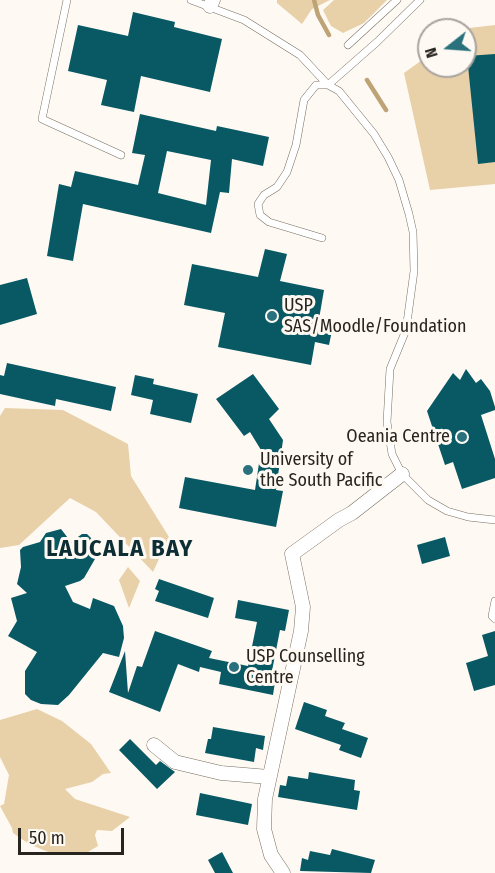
<!DOCTYPE html>
<html>
<head>
<meta charset="utf-8">
<style>
	body { margin:0 }
	#map { position:relative; width:495px; height:873px; overflow:hidden; background:#fefaf3; font-family:"Fira Sans Condensed",sans-serif }
	canvas { display:block }
	.north { position:absolute; left:417px; top:18px; width:60px; height:60px; box-sizing:border-box; background:#fefaf3; border:2px solid #a8a49e; border-radius:50%; rotate:253deg; font-size:16px; font-weight:700; line-height:24px; text-align:center; color:#28241e }
	.north::after { content:''; display:block; margin:auto; width:21px; height:27px; background:#29717c; clip-path:polygon(50% 0,100% 100%,50% 72%,0 100%) }
	.scale { position:absolute; left:18px; top:828px; width:106px; height:27px; box-sizing:border-box; border:3px solid #28241e; border-top:0; padding-left:8px; font-size:18px; line-height:21px; white-space:nowrap; color:#28241e; -webkit-text-stroke:4px #fefaf3; paint-order:stroke }
</style>
</head>
<body>
<div id="map">
<canvas width="495" height="873"></canvas>
<div class="north">N</div>
<div class="scale">50 m</div>
</div>
<script>
const context = document.querySelector('canvas').getContext('2d');
context.lineJoin = 'round';
function fill(path, color) { context.fillStyle = color; context.fill(path, 'evenodd'); }
const poly = rows => new Path2D(rows.map(r => 'M' + r).join(''));
function strokePath(path, color, width, dash) { context.strokeStyle = color; context.lineWidth = width; context.lineCap = dash ? 'butt' : 'round'; context.setLineDash(dash || []); context.stroke(path); }
function write(font, color, halo, rows, align = 'center') {
  context.font = font + ' "Fira Sans Condensed",sans-serif'; context.lineWidth = 6; context.setLineDash([]); context.textBaseline = 'middle'; context.strokeStyle = halo; context.fillStyle = color; for (const [text, x, y, turn = 0] of rows) {
    context.save(); context.translate(x, y); context.rotate((+turn || 0) * Math.PI / 180); context.textAlign = isNaN(turn) ? turn : align; if (halo) context.strokeText(text, 0, 0); context.fillText(text, 0, 0); context.restore();
  }
}
fill(poly([
	[277,0,330,0,312,9,302,24,277,3],
	[334,0,387,0,364,23,343,33,331,26,323,10],
	[495,25,495,184,430,190,404,73,429,55,429,66,465,66,465,31,469,28],
	[5,408,63,410,128,444,131,476,169,537,153,572,96,512,70,498,19,545,0,548,0,416],
	[128,567,140,581,129,608,119,580],
	[37,709,62,721,91,744,111,773,103,774,92,782,65,789,75,799,130,817,112,831,97,830,95,835,98,846,83,855,72,852,53,854,29,844,13,833,12,828,0,806,4,804,9,775,0,757,0,720]
]), '#e8d0a8');
strokePath(poly([
	[314,0,318,15,329,35],
	[367,80,386,110]
]), '#bea376', 4.5);
fill(poly([
	[133,12,175,22,174,27,222,39,210,92,141,76,134,112,101,105,107,80,68,71,78,25,128,36],
	[495,54,495,162,478,164,467,56],
	[140,114,216,131,217,126,269,137,263,166,232,159,229,193,220,192,211,233,83,204,73,261,47,256,59,184,71,187,75,171,138,185,145,155,132,153],
	[167,151,211,160,206,205,158,193],
	[265,249,287,254,280,281,324,290,319,319,334,321,329,345,315,342,311,365,218,347,225,313,184,305,192,264,258,277],
	[27,278,37,314,0,325,0,285],
	[7,363,116,387,111,411,56,399,55,406,0,394,0,375,4,376],
	[466,369,476,383,481,379,490,391,495,407,495,410,481,415,495,459,495,478,462,489,453,462,445,465,427,411,453,373,460,380],
	[253,374,279,409,269,419,283,440,276,490,283,491,276,527,179,508,185,477,255,490,261,450,250,432,244,436,216,399],
	[135,375,154,379,153,384,198,394,191,423,150,414,153,400,131,395],
	[61,529,71,542,82,534,87,534,91,538,96,550,95,559,84,578,80,581,65,586,73,602,90,609,93,598,114,606,123,626,124,638,119,657,103,653,69,695,58,705,41,704,31,700,25,694,25,671,37,652,8,636,17,621,11,598,27,593,17,584,21,567,20,550,23,547,40,542,46,533],
	[445,537,450,556,422,564,417,545],
	[159,579,214,598,208,618,155,601,159,591,155,589],
	[238,600,289,610,285,631,280,630,272,671,283,673,281,683,275,682,273,695,219,684,221,672,200,667,199,672,178,664,160,712,109,692,125,651,128,693,137,666,142,667,155,631,212,651,209,658,248,666,257,622,235,618],
	[495,631,495,685,474,691,466,663,488,656,482,635],
	[304,702,327,710,325,716,345,723,342,729,368,738,361,758,339,750,341,745,295,729],
	[213,727,265,736,263,750,256,748,254,762,205,753,208,739,211,739],
	[130,739,156,765,160,761,175,772,157,789,119,750],
	[309,772,355,780,354,790,360,791,357,810,278,797,280,785,286,786,288,776,308,779],
	[200,793,252,804,248,825,196,815],
	[332,849,375,860,371,873,300,871,302,858,308,860,310,851,330,855],
	[222,852,233,873,215,873,208,860]
]), '#095964');
const lane = poly([
	[67,0,42,119,121,155],
	[191,0,244,20,300,55,328,85,339,91,374,134,388,157,399,180,409,214,413,232,414,271,406,330,390,369,387,422,392,454,402,474,428,500,447,511,468,517,495,520],
	[348,45,397,0],
	[322,238,269,222,260,215,258,204,264,195,277,187,287,172,296,145,304,100,316,85,328,85,377,42,420,0],
	[495,601,492,616,495,619]
]);
const street = poly([
	[210,6,213,0],
	[154,745,175,762,221,773,269,777],
	[283,873,271,855,264,829,265,799,301,631,303,607,292,554,339,520,352,513,402,474]
]);
strokePath(lane, '#776e60', 8);
strokePath(street, '#776e60', 15);
strokePath(lane, '#fff', 7);
strokePath(street, '#fff', 14);
for (const [x, y, r, color] of [
	[272,316,6,"#29717c"],
	[462,437,6,"#29717c"],
	[248,470,6,"#29717c"],
	[234,667,6,"#29717c"]
]) { const dot = new Path2D(); dot.arc(x, y, r, 0, 2 * Math.PI); context.fillStyle = color; context.fill(dot); strokePath(dot, '#fefaf3', 2); }
write('18px', '#28241e', '#fefaf3', [
	["USP",284,306],
	["SAS/Moodle/Foundation",284,327],
	["Oeania Centre",450,437,"right"],
	["University of",260,460],
	["the South Pacific",260,481],
	["USP Counselling",246,657],
	["Centre",246,678]
], 'left');
context.letterSpacing = '1.5px';
write('bold 24px', '#0c2e34', '#fefaf3', [
	["LAUCALA BAY",120,549]
]);
context.letterSpacing = '0px';
</script>
</body>
</html>
